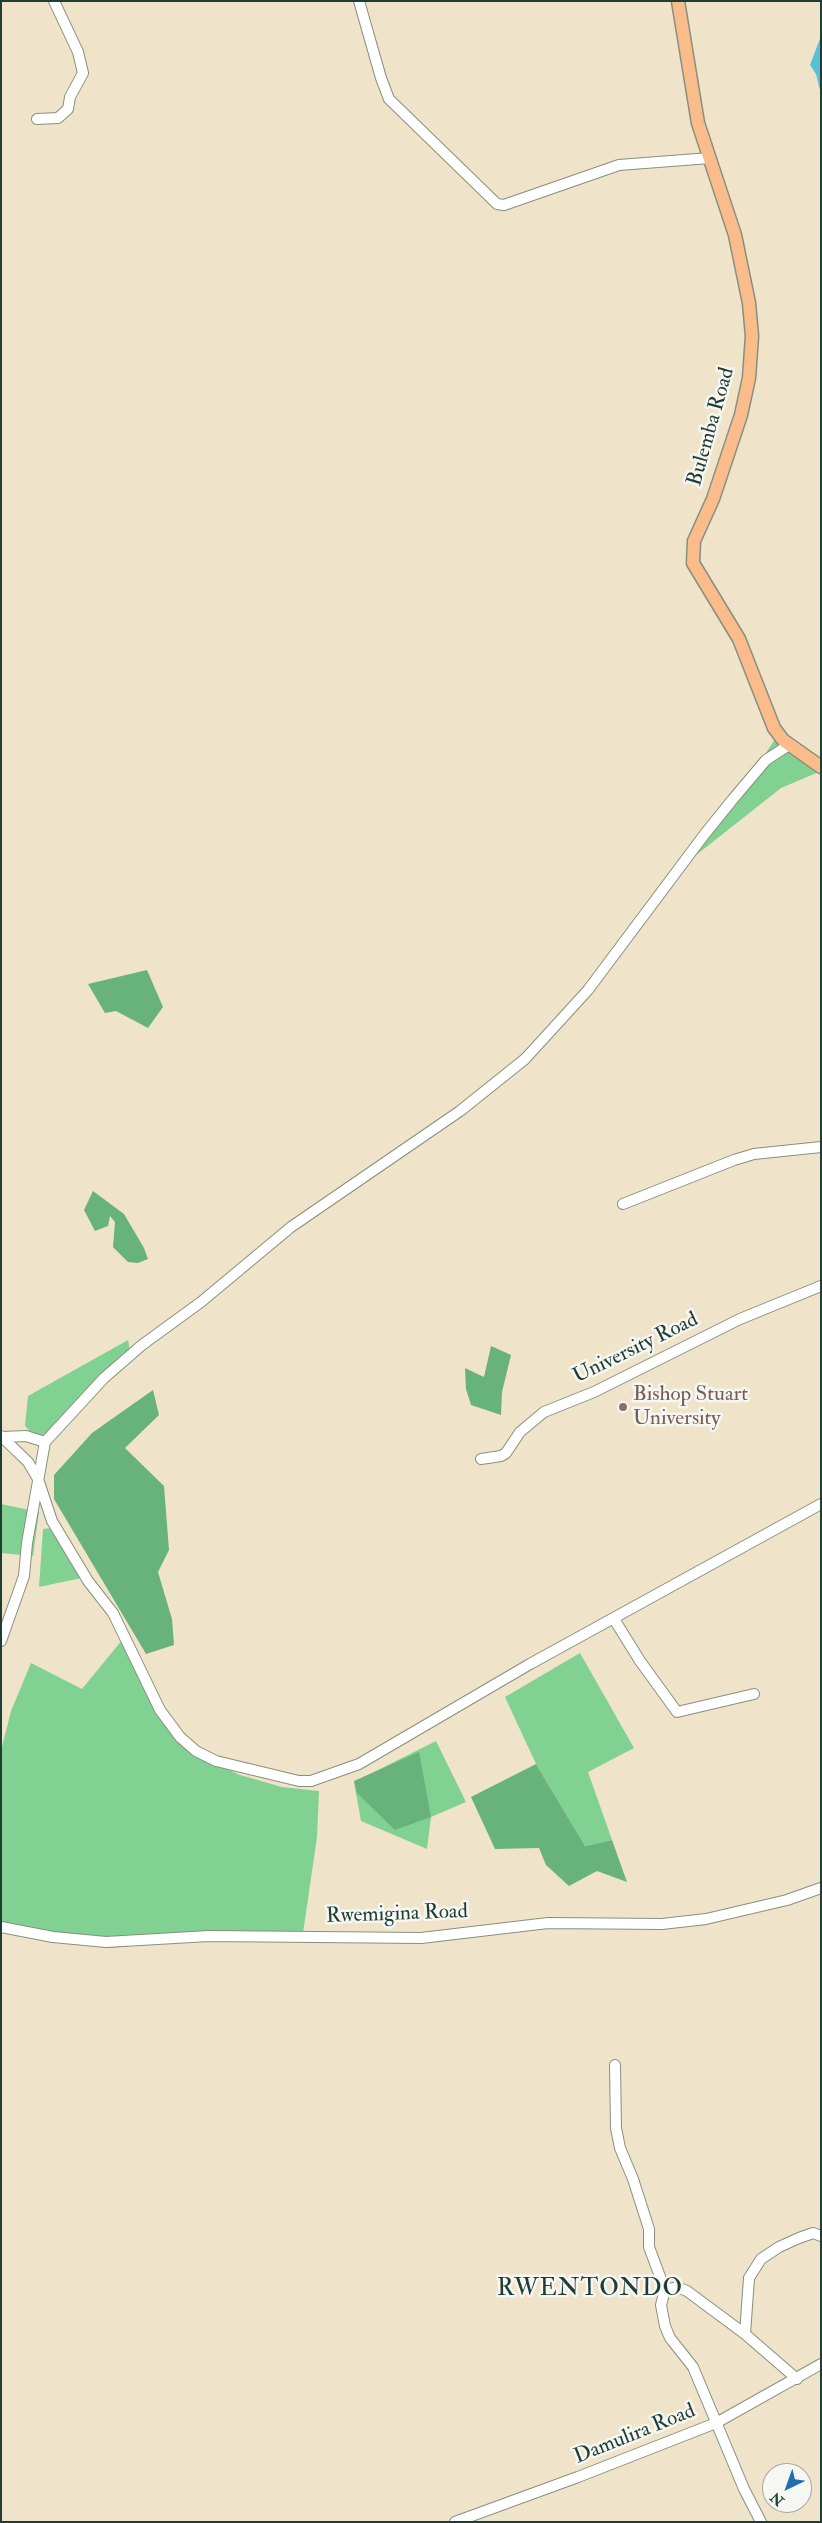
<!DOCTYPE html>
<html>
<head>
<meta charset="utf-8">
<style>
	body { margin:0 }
	#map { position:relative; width:822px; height:2523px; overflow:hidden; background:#efe4c9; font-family:"IM FELL Double Pica",serif }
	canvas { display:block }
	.frame { position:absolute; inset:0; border:2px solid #1f3d34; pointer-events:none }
	.north { position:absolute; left:762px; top:2463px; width:50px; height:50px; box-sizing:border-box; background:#f6f6f2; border:1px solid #a0aca6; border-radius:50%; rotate:222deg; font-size:14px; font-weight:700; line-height:20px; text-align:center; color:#1f3d34 }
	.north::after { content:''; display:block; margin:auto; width:18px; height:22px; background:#1f6fb2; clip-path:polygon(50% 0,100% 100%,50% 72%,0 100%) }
</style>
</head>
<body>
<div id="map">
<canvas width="822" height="2523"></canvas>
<div class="frame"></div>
<div class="north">N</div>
</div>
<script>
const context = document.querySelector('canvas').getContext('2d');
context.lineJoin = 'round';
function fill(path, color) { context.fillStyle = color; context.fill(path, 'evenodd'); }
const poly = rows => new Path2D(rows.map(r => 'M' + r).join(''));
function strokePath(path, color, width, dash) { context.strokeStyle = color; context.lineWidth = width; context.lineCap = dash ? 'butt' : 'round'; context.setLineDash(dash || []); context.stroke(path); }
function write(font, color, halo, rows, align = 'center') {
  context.font = font + ' "IM FELL Double Pica",serif'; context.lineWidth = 5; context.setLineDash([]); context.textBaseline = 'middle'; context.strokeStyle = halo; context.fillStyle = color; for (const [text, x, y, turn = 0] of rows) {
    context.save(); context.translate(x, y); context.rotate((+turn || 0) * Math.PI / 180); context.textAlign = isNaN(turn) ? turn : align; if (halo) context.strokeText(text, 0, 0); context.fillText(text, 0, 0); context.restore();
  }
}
fill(poly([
	[776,738,821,771,781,788,695,856],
	[128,1340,131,1356,53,1440,38,1439,25,1426,28,1396],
	[1,1504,39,1512,33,1556,1,1553],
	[52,1528,86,1577,39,1587,43,1529],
	[127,1634,163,1711,206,1759,240,1775,282,1787,319,1791,317,1837,302,1940,172,1941,112,1948,1,1928,1,1751,11,1711,31,1663,82,1689],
	[580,1653,634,1748,588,1772,612,1840,585,1846,536,1764,505,1697],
	[436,1741,466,1802,431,1817,427,1849,361,1821,354,1782]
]), '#80d192');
fill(poly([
	[147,970,163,1007,148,1028,116,1011,105,1013,88,984],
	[93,1191,124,1214,144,1248,148,1259,138,1263,128,1262,113,1247,115,1222,110,1216,108,1226,95,1231,84,1210],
	[491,1346,511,1355,502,1392,501,1415,471,1405,466,1389,465,1368,484,1377],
	[153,1390,159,1415,125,1448,164,1486,169,1550,158,1572,172,1619,174,1645,146,1654,54,1499,54,1475,92,1433],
	[419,1752,431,1817,395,1830,357,1793,354,1781],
	[536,1764,585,1846,612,1840,627,1882,597,1871,569,1886,546,1865,539,1848,495,1849,471,1797]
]), '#68b37c');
fill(poly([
	[821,36,821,94,816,74,810,65]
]), '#59c0d6');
const minor = poly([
	[359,1,381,78,389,99,497,204,504,205,619,165,710,158],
	[37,119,58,118,68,109,70,97,83,73,78,52,54,1],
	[623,1204,734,1160,754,1154,821,1147],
	[1,1436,28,1462,38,1479,52,1521,88,1581,113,1613,160,1710,180,1737,196,1751,216,1761,299,1781,311,1781,359,1764,530,1664,821,1504],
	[3,1437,26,1436,45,1442],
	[481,1459,501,1456,506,1453,520,1432,544,1412,594,1392,740,1319,821,1286],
	[614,1619,640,1661,677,1712,754,1694],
	[1,1641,24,1576,27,1543,45,1442,104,1378,142,1345,201,1302,291,1227,460,1111,525,1059,588,990,704,835,733,799,766,760,789,745],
	[1,1927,53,1937,106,1942,209,1936,421,1938,548,1923,662,1924,706,1919,787,1900,821,1888],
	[615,2065,616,2128,620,2148,633,2179,649,2229,649,2247,665,2290,661,2305,665,2326,670,2338,693,2367,744,2489,761,2522],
	[665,2290,677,2287,687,2291,745,2334,797,2379],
	[745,2334,749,2278,761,2259,779,2247,799,2238,813,2233,821,2236],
	[455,2522,578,2477,716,2423,821,2364]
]);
const major = poly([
	[678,1,698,123,735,235,749,303,752,336,749,378,741,415,713,499,694,541,693,563,739,639,774,728,783,740,821,767]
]);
strokePath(minor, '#87907e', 12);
strokePath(major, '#87907e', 15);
strokePath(minor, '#fff', 10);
strokePath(major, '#f9bc8a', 12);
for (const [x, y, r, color] of [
	[623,1407,5,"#8d6e63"]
]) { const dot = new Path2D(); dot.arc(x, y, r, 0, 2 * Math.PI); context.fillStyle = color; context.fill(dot); strokePath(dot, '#f6f6f2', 2); }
write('21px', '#1f3d34', '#f6f6f2', [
	["Bulemba Road",712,427,-74],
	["University Road",636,1349,-26],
	["Rwemigina Road",397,1915,-2],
	["Damulira Road",635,2435,-22]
]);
write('21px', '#785e54', '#f6f6f2', [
	["Bishop Stuart",633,1395],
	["University",633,1419]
], 'left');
context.letterSpacing = '1px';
write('24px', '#1f3d34', '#f6f6f2', [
	["RWENTONDO",590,2290]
]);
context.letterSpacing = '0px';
</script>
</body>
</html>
